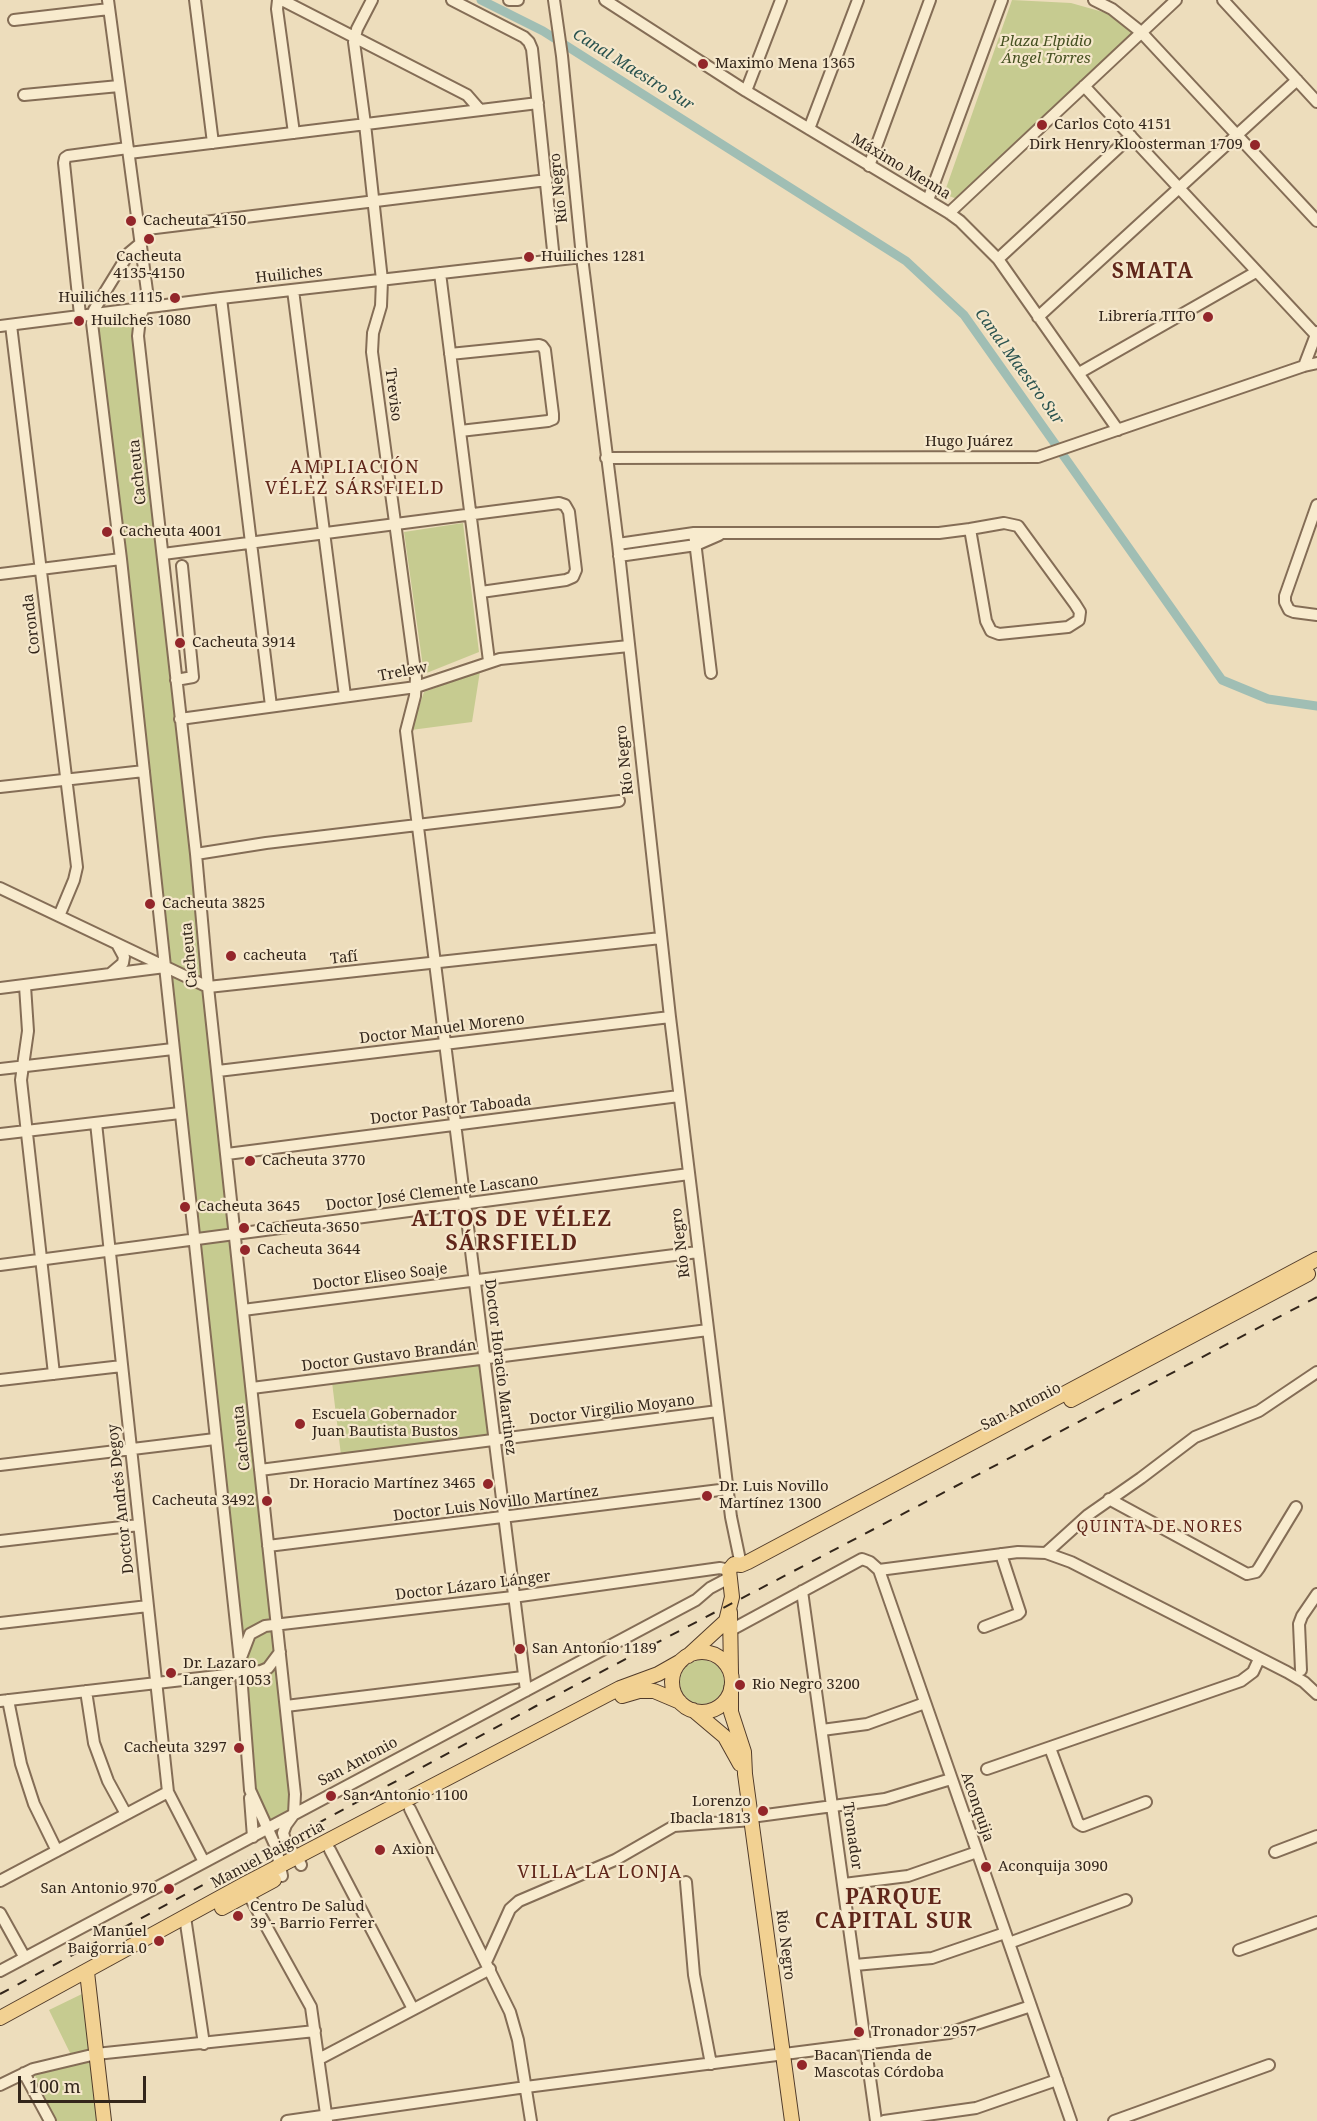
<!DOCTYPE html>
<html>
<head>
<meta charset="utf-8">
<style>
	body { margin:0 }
	#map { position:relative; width:1317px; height:2121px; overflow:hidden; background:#edddbc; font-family:"Noto Serif",serif }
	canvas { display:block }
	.scale { position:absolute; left:18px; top:2076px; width:128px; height:27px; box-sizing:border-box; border:3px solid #33261b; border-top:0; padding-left:8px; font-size:18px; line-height:21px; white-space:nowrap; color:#33261b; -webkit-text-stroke:4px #f5e7cb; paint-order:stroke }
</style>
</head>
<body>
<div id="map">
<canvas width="1317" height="2121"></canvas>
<div class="scale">100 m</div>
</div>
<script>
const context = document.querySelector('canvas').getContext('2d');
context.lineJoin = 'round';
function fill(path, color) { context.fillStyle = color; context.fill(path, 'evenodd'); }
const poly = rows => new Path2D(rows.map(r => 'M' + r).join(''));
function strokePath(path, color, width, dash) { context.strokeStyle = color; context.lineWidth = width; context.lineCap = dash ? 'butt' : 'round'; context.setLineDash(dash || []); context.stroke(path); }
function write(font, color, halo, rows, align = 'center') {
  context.font = font + ' "Noto Serif",serif'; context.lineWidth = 4.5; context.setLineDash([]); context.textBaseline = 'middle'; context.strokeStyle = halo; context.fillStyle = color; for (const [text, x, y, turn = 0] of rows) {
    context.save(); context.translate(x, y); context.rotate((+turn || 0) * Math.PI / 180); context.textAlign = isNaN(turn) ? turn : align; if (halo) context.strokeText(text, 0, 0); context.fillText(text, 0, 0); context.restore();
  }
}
fill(poly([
	[1012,0,1071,3,1110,14,1134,35,957,199,944,194],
	[142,309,140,319,294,1814,267,1829,253,1799,93,313],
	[463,523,479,652,424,674,404,532],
	[480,671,472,722,411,730,424,692],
	[479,1364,488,1437,341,1455,332,1382],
	'680 1682a22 22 0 1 1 44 0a22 22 0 1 1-44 0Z',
	[84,1993,89,2049,72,2057,49,2010],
	[90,2060,98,2121,56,2121,33,2076,36,2073]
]), '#c6cb90');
strokePath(poly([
	[481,0,543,31,906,261,964,315,1222,680,1268,699,1317,706]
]), '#a0beb4', 9);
const minor = poly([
	[108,0,147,291,147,299,140,318,138,336,196,854,208,987,295,1794,294,1814,286,1825,283,1833,286,1843,297,1857,301,1865],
	[195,0,213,143],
	[278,0,277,9,294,133],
	[282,0,467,95,480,110],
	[372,0,357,29,354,42,365,124,382,280,381,306,373,333,372,352,416,678,415,696,406,731,526,1691],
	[452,0,524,37,529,42,532,49,554,260],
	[509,0,518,0],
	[554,0,562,56,582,257,618,544,670,1017,731,1517,741,1565],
	[605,0,746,91,949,213,960,221,998,259,1118,430],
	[1094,0,1112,9,1141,32,1317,221],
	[1223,0,1317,102],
	[14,20,109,9],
	[1084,86,1316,335],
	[746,91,781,0],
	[24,95,119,86],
	[809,129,858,0],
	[129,153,538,103],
	[869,166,930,0],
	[928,200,1002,0],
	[949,213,1176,0],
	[139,230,547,180],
	[141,243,129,253,94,310,92,323,121,559,240,1661,250,1790,276,1847,282,1876],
	[998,259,1131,136],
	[440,273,489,661],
	[293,290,345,696],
	[221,298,271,706],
	[80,315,64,163,65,158,68,156,128,148],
	[1038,317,1297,80],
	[11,325,77,867,74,880,59,916],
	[0,326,221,298,582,257],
	[450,354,539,345,542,346,545,350,553,414,553,419,548,421,460,431],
	[1304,366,1317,332],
	[1079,373,1256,272],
	[606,458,1038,457,1304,366,1317,363],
	[1317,505,1285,596,1285,602,1289,610,1294,612,1317,615],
	[694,533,711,673],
	[618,544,694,533,939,533,970,529,986,621,991,631,999,634,1068,627,1079,620,1080,612,1075,604,1018,526,1004,523,970,529],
	[163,554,559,503,565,505,569,512,576,570,573,577,566,580,481,592],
	[619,556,696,545,719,535],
	[0,574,121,559],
	[176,680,193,677,182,566],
	[180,719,416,687,500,659,629,646],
	[0,787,144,771],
	[196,854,266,843,619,801],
	[0,888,208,987,661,938],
	[110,974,123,963,124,957,117,944],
	[25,986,28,1031,21,1080,54,1374],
	[0,988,165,967],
	[0,1069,173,1049],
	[218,1071,670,1017],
	[96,1123,168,1792,204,1862],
	[0,1134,180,1113],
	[227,1154,679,1096],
	[0,1265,689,1174],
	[243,1310,698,1252],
	[0,1380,122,1366],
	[252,1388,708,1330],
	[0,1465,215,1439],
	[260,1470,718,1411],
	[1109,1499,1247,1574,1256,1572,1259,1568,1296,1507],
	[0,1541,139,1525],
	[268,1546,728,1489],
	[1046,1553,1088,1515,1141,1478,1195,1437,1259,1411,1317,1372],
	[879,1570,1018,1552,1046,1553,1071,1562,1287,1672,1304,1682,1317,1694],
	[802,1591,876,2121],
	[0,1623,148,1606],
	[984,1627,1018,1614,1020,1612,1001,1554],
	[731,1630,862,1559,870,1562,879,1570,1071,2121],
	[242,1655,250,1634,265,1626,513,1597,720,1568,729,1570],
	[1301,1670,1299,1624,1302,1616,1317,1594],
	[86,1691,94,1743,108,1781,126,1814],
	[8,1700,21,1764,34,1804,57,1851],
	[0,1701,261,1671,268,1668,280,1652],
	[286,1706,523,1677],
	[822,1730,867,1724,925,1703],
	[1050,1748,1078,1823,1081,1825,1083,1826,1146,1802],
	[987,1769,1241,1681,1253,1672,1259,1659],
	[250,1798,253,1837],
	[410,1809,510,2012,518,2040,531,2121],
	[751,1817,885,1799,951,1779],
	[330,1850,413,2009],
	[1275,1852,1317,1836],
	[0,1881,168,1792],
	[686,1882,694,1975,711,2064],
	[844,1884,908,1876,977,1852],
	[245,1888,311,2007,327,2121],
	[0,1913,25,1958],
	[185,1917,204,2044],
	[1009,1943,1126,1900],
	[1239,1950,1317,1922],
	[486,1962,510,1909,519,1901,615,1860,674,1826,752,1820],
	[855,1965,932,1958,1005,1933],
	[0,1971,696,1600,710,1588,729,1578],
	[319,2059,490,1969],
	[24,2073,50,2121],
	[0,2085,33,2069,96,2054,315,2031],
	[287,2121,526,2087,949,2033,1031,2006],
	[884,2121,976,2108,1057,2080],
	[1114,2121,1269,2065]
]);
const major = poly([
	[1071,1400,1308,1274],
	[730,1612,731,1673],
	'672 1682a30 30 0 1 1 60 0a30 30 0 1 1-60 0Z',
	[688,1656,726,1621,732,1597,729,1570,734,1564,741,1565,748,1562,1317,1259],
	[731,1688,731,1712,744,1752,745,1774,792,2121],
	[622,1696,639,1691,654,1691,680,1702],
	[693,1710,725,1737,740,1764],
	[222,1908,274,1880],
	[87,1972,104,2121],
	[0,2018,243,1885,620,1688,658,1674,681,1661]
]);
strokePath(minor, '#846d56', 14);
strokePath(major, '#513b2a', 16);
strokePath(minor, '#f8ebce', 10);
strokePath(major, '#f2d192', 14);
strokePath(poly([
	[0,1994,536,1706,1317,1297]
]), '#33261b', 2, [10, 10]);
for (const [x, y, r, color] of [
	[703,64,6,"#93262a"],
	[1042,125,6,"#93262a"],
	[1255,145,6,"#93262a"],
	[131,221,6,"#93262a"],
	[149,239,6,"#93262a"],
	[529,257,6,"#93262a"],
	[175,298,6,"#93262a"],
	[1208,317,6,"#93262a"],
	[79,321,6,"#93262a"],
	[107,532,6,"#93262a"],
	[180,643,6,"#93262a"],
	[150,904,6,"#93262a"],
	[231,956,6,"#93262a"],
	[250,1161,6,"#93262a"],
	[185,1207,6,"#93262a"],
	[244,1228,6,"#93262a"],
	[245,1250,6,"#93262a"],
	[300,1424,6,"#93262a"],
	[488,1484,6,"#93262a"],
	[707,1496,6,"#93262a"],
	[267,1501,6,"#93262a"],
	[520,1649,6,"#93262a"],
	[171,1673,6,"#93262a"],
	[740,1685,6,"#93262a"],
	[239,1748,6,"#93262a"],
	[331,1796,6,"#93262a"],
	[763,1811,6,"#93262a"],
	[380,1850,6,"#93262a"],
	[986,1867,6,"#93262a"],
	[169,1889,6,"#93262a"],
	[238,1916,6,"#93262a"],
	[159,1941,6,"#93262a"],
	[859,2032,6,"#93262a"],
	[802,2065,6,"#93262a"]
]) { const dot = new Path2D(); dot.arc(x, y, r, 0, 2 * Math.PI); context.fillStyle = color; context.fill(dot); strokePath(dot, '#f5e7cb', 2); }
write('italic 15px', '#455021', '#f5e7cb', [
	["Plaza Elpidio",1046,42],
	["Ángel Torres",1046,59]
]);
write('15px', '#33261b', '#f5e7cb', [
	["Maximo Mena 1365",715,64],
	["Carlos Coto 4151",1054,125],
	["Dirk Henry Kloosterman 1709",1243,145,"right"],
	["Cacheuta 4150",143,221],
	["Cacheuta",149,257,"center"],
	["4135-4150",149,274,"center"],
	["Huiliches 1281",541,257],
	["Huiliches 1115",163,298,"right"],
	["Librería TITO",1196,317,"right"],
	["Huilches 1080",91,321],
	["Cacheuta 4001",119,532],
	["Cacheuta 3914",192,643],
	["Cacheuta 3825",162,904],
	["cacheuta",243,956],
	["Cacheuta 3770",262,1161],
	["Cacheuta 3645",197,1207],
	["Cacheuta 3650",256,1228],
	["Cacheuta 3644",257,1250],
	["Escuela Gobernador",312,1415],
	["Juan Bautista Bustos",312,1432],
	["Dr. Horacio Martínez 3465",476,1484,"right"],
	["Dr. Luis Novillo",719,1487],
	["Martínez 1300",719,1504],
	["Cacheuta 3492",255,1501,"right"],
	["San Antonio 1189",532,1649],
	["Dr. Lazaro",183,1664],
	["Langer 1053",183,1681],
	["Rio Negro 3200",752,1685],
	["Cacheuta 3297",227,1748,"right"],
	["San Antonio 1100",343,1796],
	["Lorenzo",751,1802,"right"],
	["Ibacla 1813",751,1819,"right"],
	["Axion",392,1850],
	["Aconquija 3090",998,1867],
	["San Antonio 970",157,1889,"right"],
	["Centro De Salud",250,1907],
	["39 - Barrio Ferrer",250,1924],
	["Manuel",147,1932,"right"],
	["Baigorria 0",147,1949,"right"],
	["Tronador 2957",871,2032],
	["Bacan Tienda de",814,2056],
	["Mascotas Córdoba",814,2073]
], 'left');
write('15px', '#33261b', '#f5e7cb', [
	["Máximo Menna",901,167,31],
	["Río Negro",559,188,-96],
	["Huiliches",289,275,-6],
	["Treviso",393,395,83],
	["Hugo Juárez",969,442],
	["Cacheuta",138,472,-96],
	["Coronda",32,624,-97],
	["Trelew",403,672,-11],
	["Río Negro",625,760,-96],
	["Cacheuta",190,955,-95],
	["Tafí",344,958,-6],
	["Doctor Manuel Moreno",442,1029,-7],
	["Doctor Pastor Taboada",451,1110,-7],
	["Doctor José Clemente Lascano",432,1193,-7],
	["Río Negro",681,1243,-97],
	["Doctor Eliseo Soaje",380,1277,-7],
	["Doctor Gustavo Brandán",389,1356,-7],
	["Doctor Horacio Martinez",500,1367,83],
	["San Antonio",1021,1407,-27],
	["Doctor Virgilio Moyano",612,1410,-7],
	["Cacheuta",242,1438,-96],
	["Doctor Andrés Degoy",121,1499,-96],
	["Doctor Luis Novillo Martínez",496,1504,-7],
	["Doctor Lázaro Lánger",473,1586,-7],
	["San Antonio",358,1762,-28],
	["Aconquija",977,1807,71],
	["Tronador",852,1836,82],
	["Manuel Baigorria",268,1855,-28],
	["Río Negro",785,1945,83]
]);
write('italic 16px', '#2a534f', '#f5e7cb', [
	["Canal Maestro Sur",633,70,32],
	["Canal Maestro Sur",1019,367,54]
]);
context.letterSpacing = '1.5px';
write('16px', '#60261a', '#f5e7cb', [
	["QUINTA DE NORES",1160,1527]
]);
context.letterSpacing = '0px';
context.letterSpacing = '1.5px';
write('18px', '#60261a', '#f5e7cb', [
	["AMPLIACIÓN",355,468],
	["VÉLEZ SÁRSFIELD",355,489],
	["VILLA LA LONJA",600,1873]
]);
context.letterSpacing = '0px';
context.letterSpacing = '1.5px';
write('bold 21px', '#60261a', '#f5e7cb', [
	["SMATA",1153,272],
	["ALTOS DE VÉLEZ",512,1220],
	["SÁRSFIELD",512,1244],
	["PARQUE",894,1898],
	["CAPITAL SUR",894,1922]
]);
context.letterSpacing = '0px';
</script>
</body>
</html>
